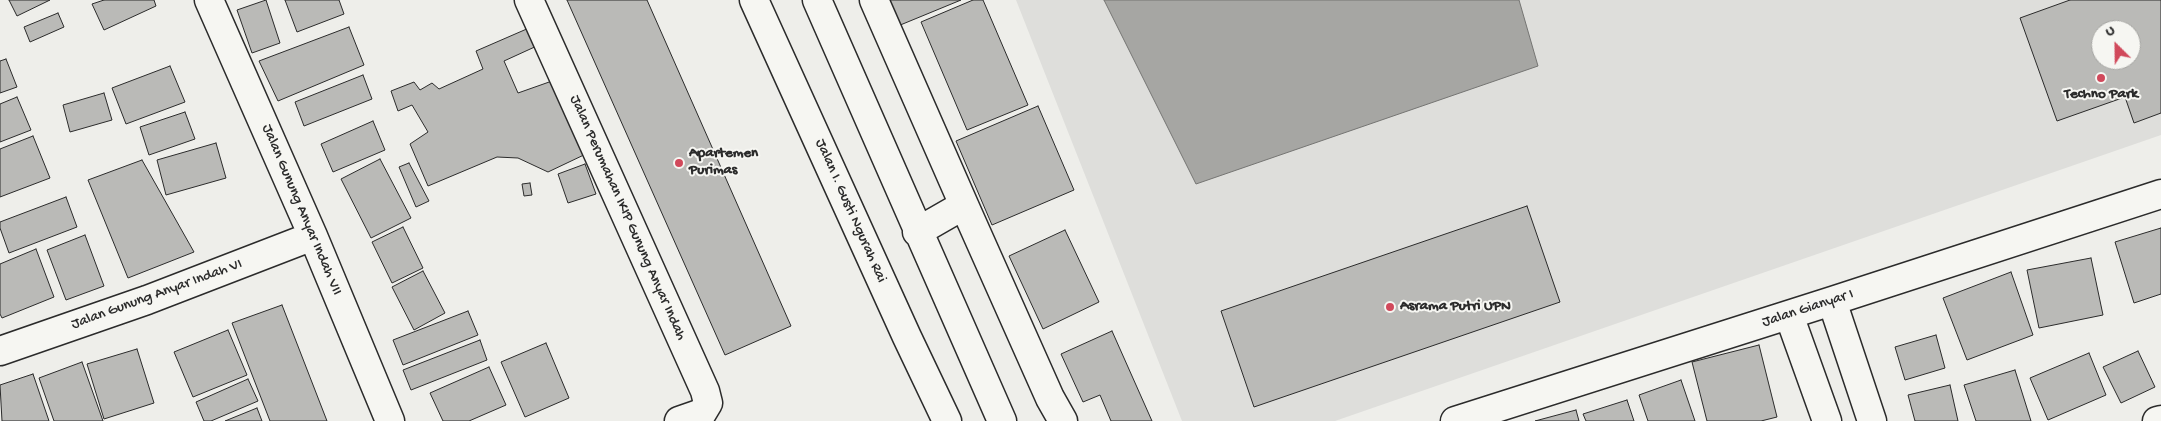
<!DOCTYPE html>
<html>
<head>
<meta charset="utf-8">
<style>
	body { margin:0 }
	#map { position:relative; width:2161px; height:421px; overflow:hidden; background:#eeeeea; font-family:"Gochi Hand",sans-serif }
	canvas { display:block }
	.north { position:absolute; left:2091px; top:20px; width:50px; height:50px; box-sizing:border-box; background:#f6f6f2; border:1px solid #a5a5a2; border-radius:50%; rotate:337deg; font-size:14px; font-weight:700; line-height:20px; text-align:center; color:#2b2b2b }
	.north::after { content:''; display:block; margin:auto; width:18px; height:22px; background:#d1495b; clip-path:polygon(50% 0,100% 100%,50% 72%,0 100%) }
</style>
</head>
<body>
<div id="map">
<canvas width="2161" height="421"></canvas>
<div class="north">U</div>
</div>
<script>
const context = document.querySelector('canvas').getContext('2d');
context.lineJoin = 'round';
function fill(path, color) { context.fillStyle = color; context.fill(path, 'evenodd'); }
const poly = rows => new Path2D(rows.map(r => 'M' + r).join(''));
function strokePath(path, color, width, dash) { context.strokeStyle = color; context.lineWidth = width; context.lineCap = dash ? 'butt' : 'round'; context.setLineDash(dash || []); context.stroke(path); }
function write(font, color, halo, rows, align = 'center') {
  context.font = font + ' "Gochi Hand",sans-serif'; context.lineWidth = 4; context.setLineDash([]); context.textBaseline = 'middle'; context.strokeStyle = halo; context.fillStyle = color; for (const [text, x, y, turn = 0] of rows) {
    context.save(); context.translate(x, y); context.rotate((+turn || 0) * Math.PI / 180); context.textAlign = isNaN(turn) ? turn : align; if (halo) context.strokeText(text, 0, 0); context.fillText(text, 0, 0); context.restore();
  }
}
fill(poly([
	[1016,0,2161,0,2161,135,1335,421,1182,421],
	[2101,30,2131,30,2131,60,2101,60]
]), '#dededb');
const water = poly([
	[1104,0,1519,0,1538,66,1196,184,1104,0]
]);
fill(water, '#a6a6a3');
strokePath(water, '#757573', 1);
const building = poly([
	[9,0,50,0,17,16,9,0],
	[104,0,154,0,156,6,104,30,92,4,104,0],
	[266,0,280,43,252,53,237,10,266,0],
	[285,0,339,0,344,14,297,32,285,0],
	[567,0,647,0,791,326,725,355,567,0],
	[882,0,961,0,893,28,882,0],
	[973,0,983,0,1028,105,967,130,921,22,973,0],
	[2070,0,2161,0,2161,113,2134,123,2125,97,2057,121,2020,18,2070,0],
	[2101,30,2131,30,2131,60,2101,60,2101,30],
	[58,13,64,27,30,42,24,27,58,13],
	[349,27,364,65,278,101,259,61,349,27],
	[529,28,539,45,504,61,518,93,552,81,588,153,548,172,518,158,497,157,428,186,410,144,428,132,412,105,398,111,391,91,414,82,420,90,432,83,439,89,483,69,476,51,529,28],
	[6,59,17,87,0,93,0,61,6,59],
	[170,66,185,102,126,124,112,88,170,66],
	[363,75,372,99,304,126,295,102,363,75],
	[104,93,112,120,70,132,63,105,104,93],
	[17,97,31,130,0,142,0,104,17,97],
	[1038,106,1074,190,992,225,956,141,1038,106],
	[185,112,195,139,149,155,140,127,185,112],
	[373,121,385,150,333,172,321,144,373,121],
	[33,136,50,178,0,197,0,149,33,136],
	[216,143,226,178,166,195,157,160,216,143],
	[380,159,411,218,371,238,341,179,380,159],
	[142,160,194,252,128,278,88,180,142,160],
	[409,163,429,201,416,207,399,167,409,163],
	[585,164,596,194,568,203,558,174,585,164],
	[530,183,532,195,524,196,522,184,530,183],
	[66,197,77,227,9,253,0,228,0,222,66,197],
	[1527,206,1560,302,1254,407,1221,311,1527,206],
	[403,227,423,268,392,283,372,242,403,227],
	[2161,228,2161,294,2134,303,2115,242,2161,228],
	[1065,230,1099,302,1043,329,1009,256,1065,230],
	[85,235,104,286,66,300,47,250,85,235],
	[36,249,54,297,2,318,0,314,0,264,36,249],
	[2091,258,2103,315,2039,328,2027,270,2091,258],
	[423,271,445,313,414,330,392,287,423,271],
	[2011,272,2033,335,1967,360,1943,298,2011,272],
	[282,305,327,421,270,421,232,323,282,305],
	[468,311,478,335,403,365,393,340,468,311],
	[228,330,247,375,193,397,174,352,228,330],
	[1112,331,1152,421,1111,421,1100,395,1083,402,1061,354,1112,331],
	[1936,335,1945,368,1905,380,1895,347,1936,335],
	[480,340,487,360,411,390,403,370,480,340],
	[546,343,569,398,525,417,501,362,546,343],
	[1759,345,1777,417,1761,421,1707,421,1692,362,1759,345],
	[137,349,154,403,104,419,87,364,137,349],
	[2138,351,2155,387,2121,403,2103,367,2138,351],
	[2089,353,2106,395,2048,420,2030,378,2089,353],
	[82,362,103,421,54,421,39,378,82,362],
	[489,367,506,405,469,421,443,421,430,393,489,367],
	[2015,370,2031,421,1976,421,1964,385,2015,370],
	[33,374,49,421,2,421,0,385,33,374],
	[248,379,258,401,211,421,204,421,196,402,248,379],
	[1681,380,1695,421,1648,421,1639,395,1681,380],
	[1950,385,1958,421,1915,421,1908,395,1950,385],
	[1627,400,1634,421,1586,421,1583,414,1627,400],
	[257,408,262,421,225,421,257,408],
	[1576,410,1579,421,1535,421,1576,410]
]);
fill(building, '#babab7');
strokePath(building, '#2b2b2b', 1);
const minor = poly([
	[209,0,313,236,390,421],
	[529,0,705,391,708,403,702,413,679,421],
	[754,0,907,337,947,421],
	[817,0,1002,421],
	[874,0,964,205,917,232],
	[964,205,1050,398,1063,421],
	[1832,301,1872,421],
	[1789,315,1827,421],
	[0,351,147,300,313,236],
	[1455,421,1832,301,2161,194],
	[2157,421,2161,420]
]);
strokePath(minor, '#2b2b2b', 31);
strokePath(minor, '#f6f6f2', 28);
for (const [x, y, r, color] of [
	[2101,78,5,"#d1495b"],
	[679,163,5,"#d1495b"],
	[1390,307,5,"#d1495b"]
]) { const dot = new Path2D(); dot.arc(x, y, r, 0, 2 * Math.PI); context.fillStyle = color; context.fill(dot); strokePath(dot, '#f6f6f2', 2); }
write('bold 15px', '#2b2b2b', '#f6f6f2', [
	["Techno Park",2101,95,"center"],
	["Apartemen",689,154],
	["Purimas",689,171],
	["Asrama Putri UPN",1400,307]
], 'left');
write('15px', '#2b2b2b', '#f6f6f2', [
	["Jalan Gunung Anyar Indah VII",301,210,67],
	["Jalan I. Gusti Ngurah Rai",850,211,66],
	["Jalan Perumahan IKIP Gunung Anyar Indah",627,218,66],
	["Jalan Gunung Anyar Indah VI",157,295,-20],
	["Jalan Gianyar I",1808,309,-18]
]);
</script>
</body>
</html>
